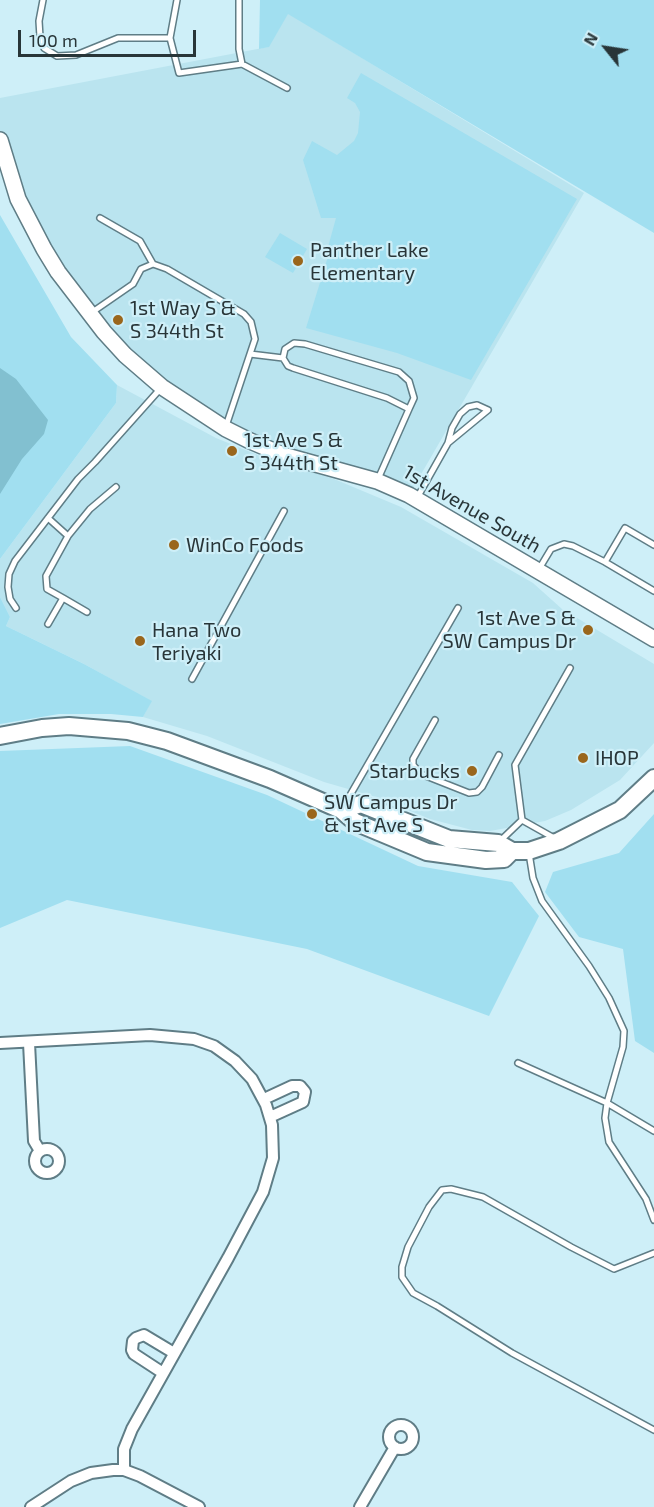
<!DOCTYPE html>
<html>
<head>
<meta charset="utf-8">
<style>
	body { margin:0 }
	#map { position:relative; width:654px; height:1507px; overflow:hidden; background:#ceeff8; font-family:"Exo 2",sans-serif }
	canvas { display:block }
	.north { position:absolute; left:576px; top:18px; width:60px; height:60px; -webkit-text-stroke:4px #ceeff8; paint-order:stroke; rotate:300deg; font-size:16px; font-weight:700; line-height:24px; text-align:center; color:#283538 }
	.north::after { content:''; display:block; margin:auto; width:21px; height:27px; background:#283538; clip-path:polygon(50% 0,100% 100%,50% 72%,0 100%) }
	.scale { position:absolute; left:18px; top:30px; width:178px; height:27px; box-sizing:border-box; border:3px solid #283538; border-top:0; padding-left:8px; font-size:18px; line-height:21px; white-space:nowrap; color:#283538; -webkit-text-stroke:4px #ceeff8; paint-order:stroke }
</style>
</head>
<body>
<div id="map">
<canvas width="654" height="1507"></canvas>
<div class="north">N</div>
<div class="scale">100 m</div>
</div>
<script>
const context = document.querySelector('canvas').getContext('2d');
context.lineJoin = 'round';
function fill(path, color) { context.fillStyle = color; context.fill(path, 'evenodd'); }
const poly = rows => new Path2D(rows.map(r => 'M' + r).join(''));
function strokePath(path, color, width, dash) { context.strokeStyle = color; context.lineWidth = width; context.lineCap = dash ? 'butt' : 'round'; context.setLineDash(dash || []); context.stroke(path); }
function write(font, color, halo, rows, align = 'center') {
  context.font = font + ' "Exo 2",sans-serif'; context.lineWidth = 4.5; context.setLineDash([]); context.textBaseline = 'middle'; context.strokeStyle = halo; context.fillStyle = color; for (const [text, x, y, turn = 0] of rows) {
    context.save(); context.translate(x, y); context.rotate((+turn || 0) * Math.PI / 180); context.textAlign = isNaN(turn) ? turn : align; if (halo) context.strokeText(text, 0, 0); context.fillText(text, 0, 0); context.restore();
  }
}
fill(poly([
	[288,13,584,193,409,495,283,455,162,387,58,272,0,140,0,98,268,47],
	[117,385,216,438,260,456,334,479,401,507,533,583,562,609,654,664,654,743,620,780,571,810,545,821,490,831,472,830,430,819,376,797,324,782,207,736,143,717,151,701,84,664,6,626,10,617,0,597,0,559,116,403]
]), '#bae4ef');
fill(poly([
	[260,0,654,0,654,233,288,14,269,47,259,49],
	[361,73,577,199,471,380,397,353,306,328,330,250,328,247,336,218,321,218,303,160,312,141,337,155,354,141,358,133,360,112,355,103,347,98],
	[0,215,71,337,117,385,116,403,0,559],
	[280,233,307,249,293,273,265,257],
	[0,597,10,617,6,626,84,664,152,701,143,717,111,714,59,714,0,724],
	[130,746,267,795,418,866,512,882,539,916,489,1016,307,949,67,900,0,928,0,751],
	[654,814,654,1053,635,1041,623,949,579,937,545,892,553,872,619,853]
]), '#a1dff0');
fill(poly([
	[0,368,16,379,48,420,44,434,22,459,0,494]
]), '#82c0d0');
const service = poly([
	[43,0,39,21,40,37,44,48,57,56,76,55,118,38,170,38],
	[177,0,170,38,179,73,242,64],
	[239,0,239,49,242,64,287,88],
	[100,218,140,241,153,264],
	[91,313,133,284,141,269,153,264,167,269,244,314,251,322,255,339,226,426],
	[250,354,283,358],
	[378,479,409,409,414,398,409,381,399,372,305,344,294,343,285,349,283,358,288,366,293,368,387,398,409,409],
	[417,498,448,443,452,428,460,414,468,407,477,405,488,410,448,443],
	[48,518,68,536],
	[605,562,625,528,654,545],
	[539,569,551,549,564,544,573,546,605,562,654,591],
	[63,598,87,612],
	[16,608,10,599,8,587,9,574,15,561,78,479,95,462,161,388],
	[48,624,63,598,47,589,46,576,68,536,90,509,116,487],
	[192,679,284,511],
	[435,720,413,759,413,765,421,774,469,793,477,792,482,787,499,755],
	[345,804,458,608],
	[522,820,515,765,570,668],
	[522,820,554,838],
	[499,842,522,820],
	[529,853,533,878,542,901,589,966,609,998,624,1031,623,1047,607,1103,605,1118,609,1142,646,1199,654,1220],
	[518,1063,607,1103,654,1131],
	[654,1253,614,1269,571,1247,483,1197,451,1189,442,1190,429,1207,408,1247,402,1267,402,1277,413,1293,437,1306,512,1353,654,1430]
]);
const minor = poly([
	[0,1043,150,1035,194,1039,214,1046,235,1061,252,1079,266,1105,272,1125,273,1158,263,1192,228,1258,132,1429,124,1449,124,1470],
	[29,1043,34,1141,40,1151],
	[264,1099,292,1086,300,1086,305,1092,303,1102,270,1117],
	'35 1161a12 12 0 1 1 24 0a12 12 0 1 1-24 0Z',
	[163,1373,134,1354,132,1350,133,1341,136,1338,144,1335,174,1353],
	'389 1437a12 12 0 1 1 24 0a12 12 0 1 1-24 0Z',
	[31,1507,71,1481,91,1473,113,1470,124,1470,140,1476,199,1507],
	[360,1507,395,1447]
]);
const secondary = poly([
	[0,140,18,199,44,249,58,272,104,332,125,355,162,387,226,429,248,440,283,455,377,481,409,495,654,639]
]);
const primary = poly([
	[0,736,42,728,69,726,128,731,167,741,270,779,341,810,355,822,427,852,486,860,504,859,512,851],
	[341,810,361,804,449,839,498,843,512,851,529,851,559,841,620,810,654,778]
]);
strokePath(service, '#5f7d86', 8);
strokePath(minor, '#5f7d86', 14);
strokePath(secondary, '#5f7d86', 18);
strokePath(primary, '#5f7d86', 20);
strokePath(service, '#fff', 5);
strokePath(minor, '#fff', 10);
strokePath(secondary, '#fff', 15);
strokePath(primary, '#fff', 16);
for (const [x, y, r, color] of [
	[298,261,6,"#9a661c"],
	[118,320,6,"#9a661c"],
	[232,451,6,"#9a661c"],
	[174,545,6,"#9a661c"],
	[588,630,6,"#9a661c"],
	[140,641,6,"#9a661c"],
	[583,758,6,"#9a661c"],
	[472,771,6,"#9a661c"],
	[312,814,6,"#9a661c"]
]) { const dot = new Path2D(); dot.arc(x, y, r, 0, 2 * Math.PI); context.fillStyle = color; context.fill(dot); strokePath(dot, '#ceeff8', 2); }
write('20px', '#283538', '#ceeff8', [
	["Panther Lake",310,250],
	["Elementary",310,273],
	["1st Way S &",130,308],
	["S 344th St",130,331],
	["1st Ave S &",244,440],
	["S 344th St",244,463],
	["WinCo Foods",186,545],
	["1st Ave S &",576,618,"right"],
	["SW Campus Dr",576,641,"right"],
	["Hana Two",152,630],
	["Teriyaki",152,653],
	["IHOP",595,758],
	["Starbucks",460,771,"right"],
	["SW Campus Dr",324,802],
	["& 1st Ave S",324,825]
], 'left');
write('20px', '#283538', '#ceeff8', [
	["1st Avenue South",472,509,30]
]);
</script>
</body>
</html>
